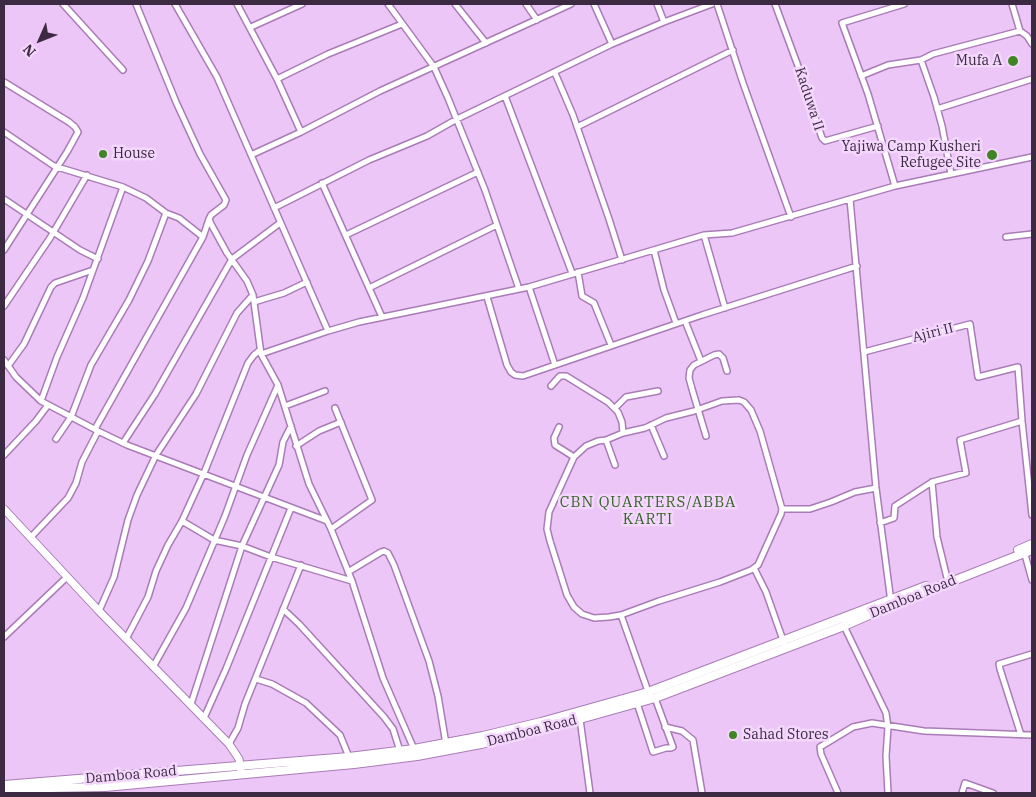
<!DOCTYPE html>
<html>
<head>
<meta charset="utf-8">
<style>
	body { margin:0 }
	#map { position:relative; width:1036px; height:797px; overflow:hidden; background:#edc6f8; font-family:"IBM Plex Serif",serif }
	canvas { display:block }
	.frame { position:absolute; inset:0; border:5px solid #3c2942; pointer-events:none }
	.north { position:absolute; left:15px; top:15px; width:50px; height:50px; -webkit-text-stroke:4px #f4d7fd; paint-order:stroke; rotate:226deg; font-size:14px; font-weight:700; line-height:20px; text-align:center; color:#3c2942 }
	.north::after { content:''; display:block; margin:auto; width:18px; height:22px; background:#3c2942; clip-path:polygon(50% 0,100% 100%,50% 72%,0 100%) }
</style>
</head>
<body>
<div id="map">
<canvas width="1036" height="797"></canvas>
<div class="frame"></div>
<div class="north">N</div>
</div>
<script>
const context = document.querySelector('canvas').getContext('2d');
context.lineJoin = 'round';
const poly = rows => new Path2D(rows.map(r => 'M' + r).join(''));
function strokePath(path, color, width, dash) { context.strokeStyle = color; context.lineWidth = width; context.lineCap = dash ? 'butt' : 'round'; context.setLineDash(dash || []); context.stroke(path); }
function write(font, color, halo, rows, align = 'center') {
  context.font = font + ' "IBM Plex Serif",serif'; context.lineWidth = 5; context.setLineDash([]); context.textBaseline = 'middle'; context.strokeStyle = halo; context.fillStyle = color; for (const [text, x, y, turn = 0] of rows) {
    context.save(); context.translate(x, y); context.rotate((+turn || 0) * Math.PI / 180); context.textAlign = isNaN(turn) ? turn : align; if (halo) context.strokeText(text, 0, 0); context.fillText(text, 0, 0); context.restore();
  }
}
const street = poly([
	[63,4,123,70],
	[136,4,176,102,200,154,226,200,224,205,211,215,209,219,211,224,227,253,247,281,253,295,261,354,278,385,309,484,331,529,352,581,383,678,414,749],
	[175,4,217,77,328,331],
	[237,4,277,79,301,132],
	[388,4,434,67,448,98,485,190,519,289],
	[455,4,486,43],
	[526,4,537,20],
	[594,4,612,44],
	[657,4,664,22],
	[717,4,743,83,791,217],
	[775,4,798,66,822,138,825,141,878,126],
	[1012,4,1020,31,1027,36,1032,44],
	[251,27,302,4],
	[921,60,934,97,942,126,951,174],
	[555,73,573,115,609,219,622,260],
	[861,76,888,65,921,60,933,54,1020,31],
	[277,79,328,54,402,24],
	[4,82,69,122,75,127,78,132,67,152,4,250],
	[505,96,572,273],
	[937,109,1032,79],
	[577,127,733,50],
	[4,132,54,166,123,187,146,198,166,213,179,218,203,237],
	[251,155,301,132,380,91,571,4],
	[322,183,382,317],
	[895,186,868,94,842,23,904,4],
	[4,199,80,250,98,259],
	[850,199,876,488,891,602],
	[274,208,369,160,427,136,457,119,612,44,664,22,712,4],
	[346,235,478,172],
	[704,235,725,308],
	[1006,237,1032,234],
	[654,250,664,290,676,323],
	[578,272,582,296,594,303,611,345],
	[529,287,555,365],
	[369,288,497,225],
	[487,297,507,365,511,372,515,375,523,376,702,315,857,266],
	[254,302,284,293,307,282],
	[4,306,50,238,87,175],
	[685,321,701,361],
	[864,352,970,324,978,377,1018,367,1022,421,1032,515],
	[261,354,328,331,359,322,529,287,704,235,732,233,895,186,1032,157],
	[4,360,16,377,41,401,98,431,127,445,327,521],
	[8,366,24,344,51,287,55,283,93,270],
	[551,386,560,376,566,376,608,402,618,412,622,422,623,433],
	[739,400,744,402,751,410,760,431,782,509,781,514,758,565,751,570,720,582,659,601,621,615,609,617,594,618,582,614,574,607,567,595,550,541,547,529,549,512,574,457,586,446,598,441,606,440,623,433,645,428,666,418,694,411,722,401,739,400],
	[41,401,57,357,83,298,123,187],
	[285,406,325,391],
	[615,408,626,397,658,391],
	[651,425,664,456],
	[559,427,554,438,555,445,574,457],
	[95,429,203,237,209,219],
	[706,436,692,389,689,378,690,370,694,365,714,355,719,354,723,358,727,371],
	[56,439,71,417,91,365,129,300,148,261,166,213],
	[606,440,615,465],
	[123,443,155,394,232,259,280,223],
	[296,446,319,431,341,422],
	[4,455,36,421,48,405],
	[932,482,937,537,947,578],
	[782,509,810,509,831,502,855,492,876,488],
	[182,521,204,473,248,363,254,355,260,350],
	[880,523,894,518,895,506,932,482,966,473,960,440,1022,421],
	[331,529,372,500,335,408],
	[31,537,68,498,76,483,82,462,98,431],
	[1024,551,1032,580],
	[754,568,766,592,784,643],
	[348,572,381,552,384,551,388,553,394,565,429,661,438,696,446,744],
	[283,609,299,624,384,717,393,729,400,751],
	[99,611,114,577,128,520,137,495,156,455,196,394,237,313,253,295],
	[621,615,649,694],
	[844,626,886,713,888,727,886,756,888,793],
	[4,637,67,577],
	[126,639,148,597,156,571,168,545,182,521,214,540,242,546,271,557,352,581],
	[153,667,186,608,225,516,247,455,278,385],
	[256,679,272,684,306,703,340,735,349,757],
	[637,703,653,752,666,748,671,748,673,747,655,698],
	[191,704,242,546,279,465,283,442,291,426],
	[204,718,226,669,291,508],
	[580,719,590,793],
	[665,727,682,731,693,740,702,793],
	[1021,735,1000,669,999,664,1032,654],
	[229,744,238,728,245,704,301,565],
	[838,793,821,754,820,747,853,727,872,723,924,731,1032,735],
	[962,793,965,783,993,793]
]);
const secondary = poly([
	[4,509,99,611,229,744,239,759,241,772]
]);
const primary = poly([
	[1018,550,1032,544],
	[4,785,349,757,414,749,483,736,541,722,648,692,926,586],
	[4,792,49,788,105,787,354,764,417,756,481,744,580,719,655,698,844,626,892,605,1032,550]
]);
strokePath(street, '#a97cb7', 8);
strokePath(secondary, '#a97cb7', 9);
strokePath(primary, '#a97cb7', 10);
strokePath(street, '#fff', 5);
strokePath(secondary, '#fff', 7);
strokePath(primary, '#fff', 8);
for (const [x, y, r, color] of [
	[1013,61,6,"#408426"],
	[103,154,5,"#408426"],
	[992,155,6,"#408426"],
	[733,735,5,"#408426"]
]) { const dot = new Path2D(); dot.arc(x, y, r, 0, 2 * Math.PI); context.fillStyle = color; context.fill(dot); strokePath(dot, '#f4d7fd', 2); }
write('14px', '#3c2942', '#f4d7fd', [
	["Mufa A",1002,61],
	["Yajiwa Camp Kusheri",981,147],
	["Refugee Site",981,163],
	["House",113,154,"left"],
	["Sahad Stores",743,735,"left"]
], 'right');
write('14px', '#3c2942', '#f4d7fd', [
	["Kaduwa II",809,99,72],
	["Ajiri II",933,333,-14],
	["Damboa Road",913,597,-22],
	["Damboa Road",532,731,-14],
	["Damboa Road",131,775,-5]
]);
context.letterSpacing = '1px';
write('15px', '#386329', '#f4d7fd', [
	["CBN QUARTERS/ABBA",648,503],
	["KARTI",648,520]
]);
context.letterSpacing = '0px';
</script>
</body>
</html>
